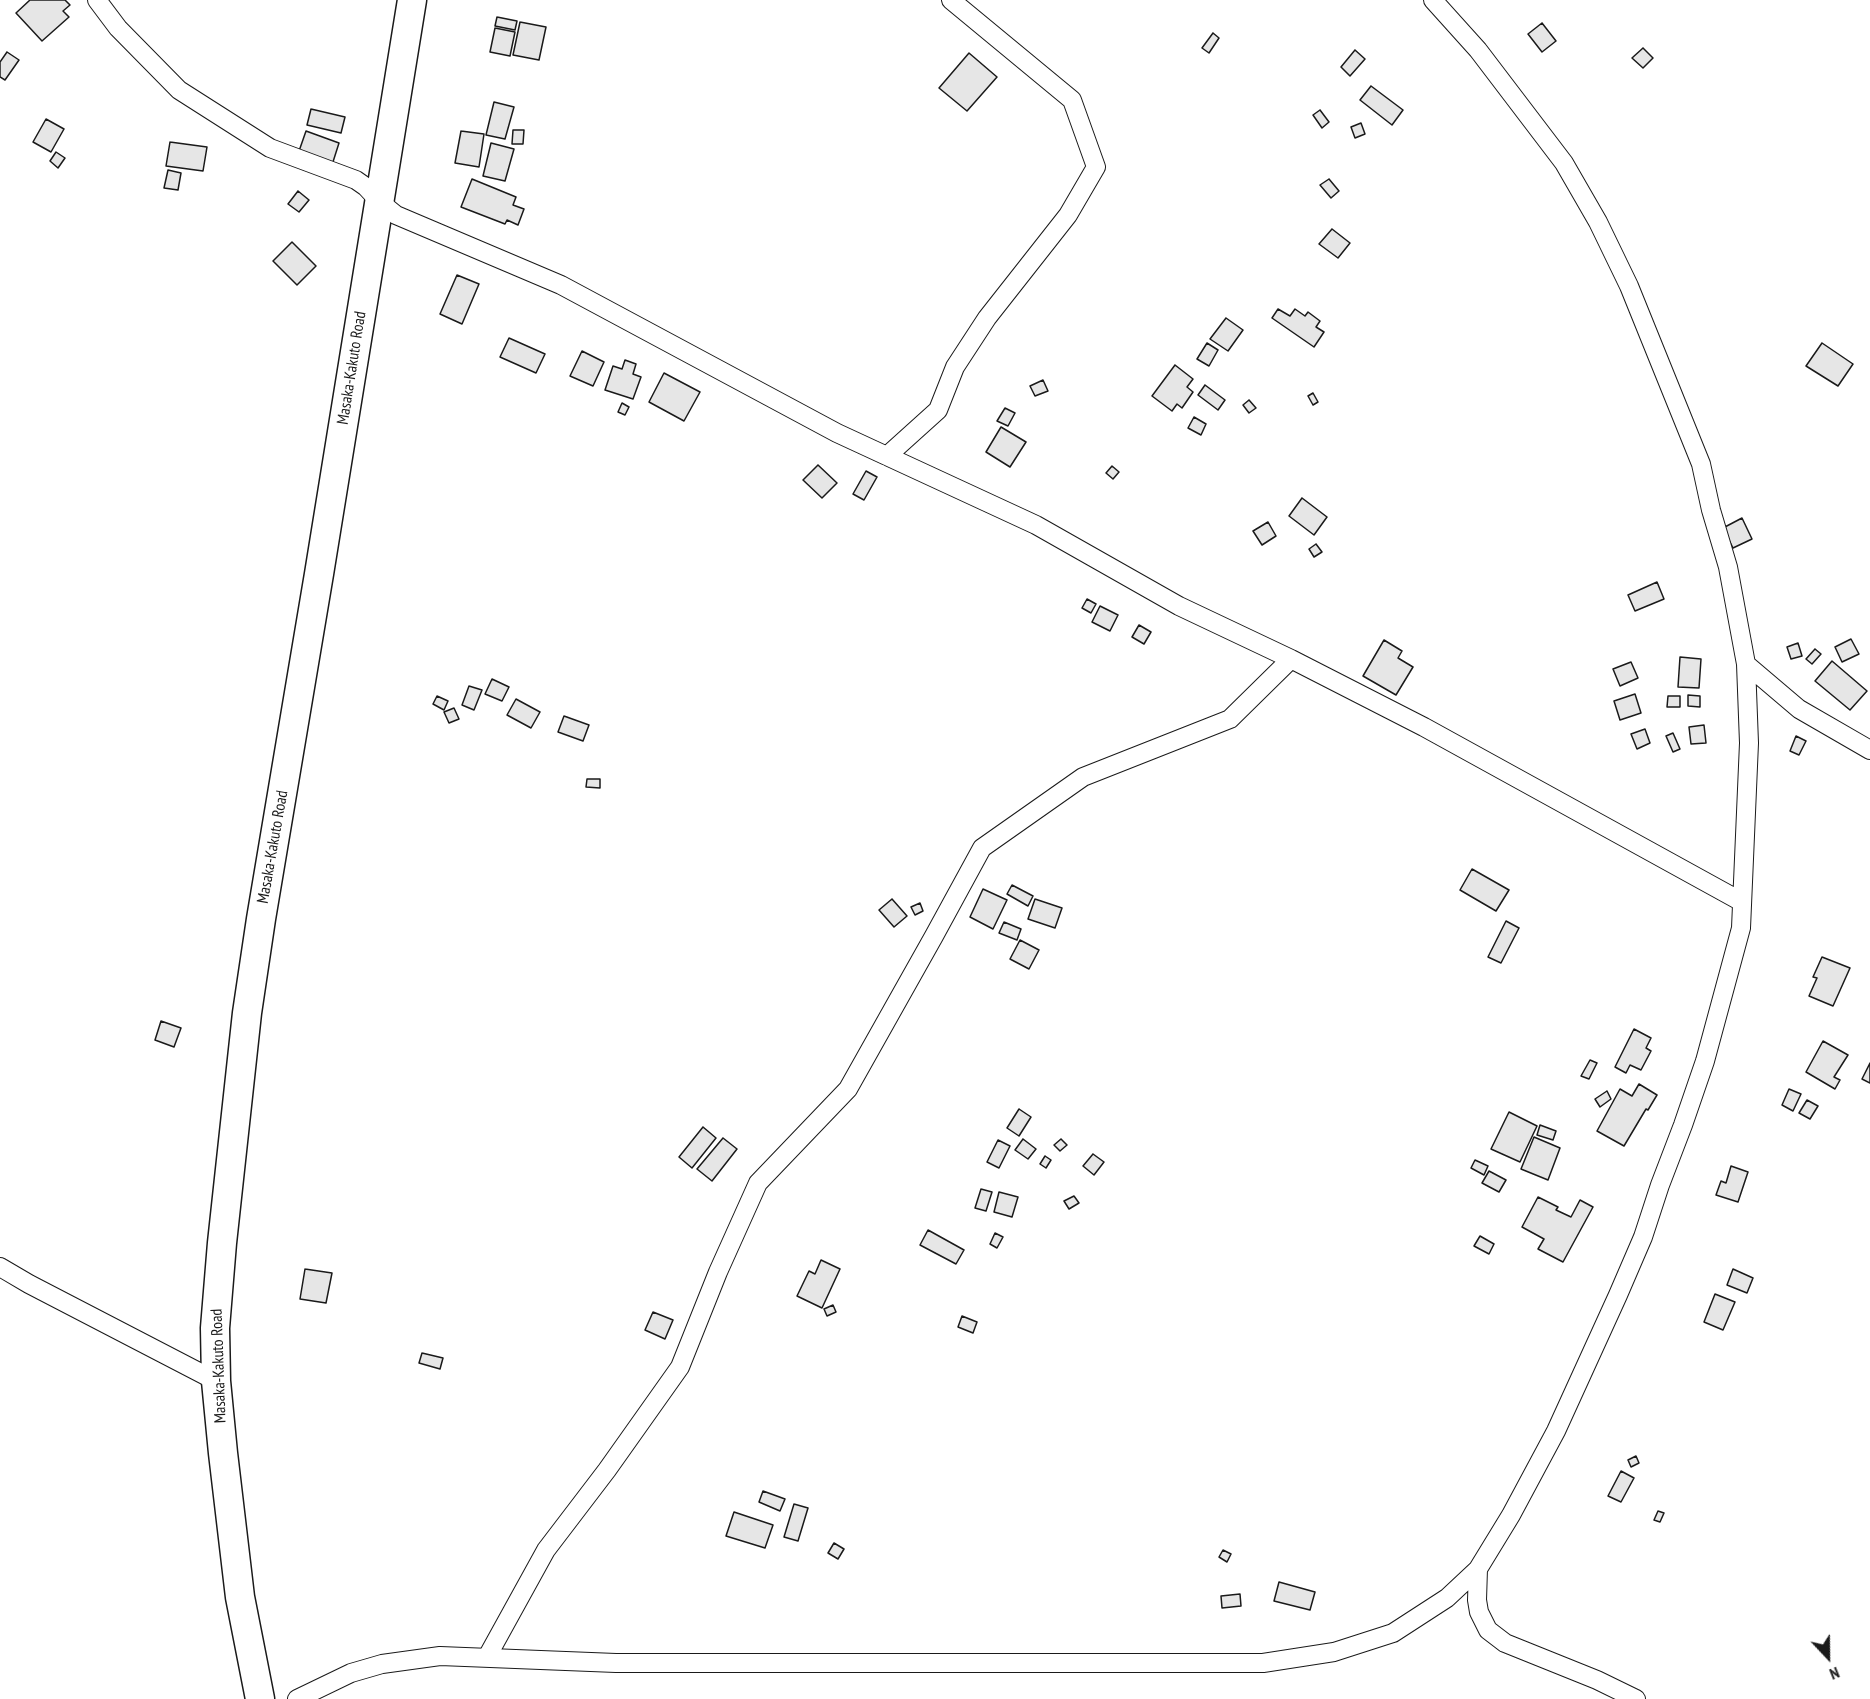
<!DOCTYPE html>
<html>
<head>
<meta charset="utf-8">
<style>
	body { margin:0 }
	#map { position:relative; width:1870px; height:1699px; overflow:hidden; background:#fff; font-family:"PT Sans Narrow",sans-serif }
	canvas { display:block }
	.north { position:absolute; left:1798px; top:1627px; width:60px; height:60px; -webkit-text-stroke:4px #fff; paint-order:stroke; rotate:158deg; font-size:16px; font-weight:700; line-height:24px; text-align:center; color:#1a1a1a }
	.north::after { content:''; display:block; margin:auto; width:21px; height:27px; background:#1a1a1a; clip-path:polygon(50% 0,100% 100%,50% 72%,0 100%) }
</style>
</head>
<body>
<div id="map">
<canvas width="1870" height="1699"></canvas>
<div class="north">N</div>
</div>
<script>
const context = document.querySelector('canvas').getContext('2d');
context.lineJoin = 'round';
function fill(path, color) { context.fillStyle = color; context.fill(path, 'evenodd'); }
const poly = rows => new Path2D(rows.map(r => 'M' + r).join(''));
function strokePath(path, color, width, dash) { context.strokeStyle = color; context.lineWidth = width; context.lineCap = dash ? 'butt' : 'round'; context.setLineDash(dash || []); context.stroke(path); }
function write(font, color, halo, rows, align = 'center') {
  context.font = font + ' "PT Sans Narrow",sans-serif'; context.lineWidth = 4.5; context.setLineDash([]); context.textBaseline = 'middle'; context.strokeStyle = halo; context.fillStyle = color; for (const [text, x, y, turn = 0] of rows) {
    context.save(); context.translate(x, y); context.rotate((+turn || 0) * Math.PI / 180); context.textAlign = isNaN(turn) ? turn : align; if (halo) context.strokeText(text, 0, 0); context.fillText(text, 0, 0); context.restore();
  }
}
const building = poly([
	[30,0,65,0,70,5,63,11,69,17,42,41,16,13,30,0],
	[497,17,517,21,515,30,495,26,497,17],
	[520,22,546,27,539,60,513,55,520,22],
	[1542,23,1556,41,1542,52,1528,34,1542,23],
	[495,28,515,32,510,56,490,52,495,28],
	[1213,33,1219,38,1209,53,1202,48,1213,33],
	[1643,48,1653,58,1643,68,1632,58,1643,48],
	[1355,50,1365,59,1350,76,1341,67,1355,50],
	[7,52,19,60,5,80,0,77,0,62,7,52],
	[969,53,997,77,967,111,939,88,969,53],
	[1371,86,1403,110,1392,125,1360,100,1371,86],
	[494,102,514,107,505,139,486,135,494,102],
	[311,109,345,117,341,133,307,125,311,109],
	[1320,110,1329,122,1322,128,1313,115,1320,110],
	[46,119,64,129,51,152,33,142,46,119],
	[1361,123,1365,134,1355,138,1351,127,1361,123],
	[513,130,524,130,523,144,512,144,513,130],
	[306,131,339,143,332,165,298,154,306,131],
	[461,131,484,134,479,167,455,163,461,131],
	[170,142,207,147,203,171,166,166,170,142],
	[491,143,514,149,505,181,483,176,491,143],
	[56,152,65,158,58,168,50,161,56,152],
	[168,170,181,173,178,190,164,188,168,170],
	[472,179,516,197,513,205,524,209,518,225,507,220,505,224,461,207,472,179],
	[1329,179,1339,191,1331,198,1320,185,1329,179],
	[298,191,309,200,299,212,288,204,298,191],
	[1332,229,1350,243,1338,258,1319,244,1332,229],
	[292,242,316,266,297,285,273,261,292,242],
	[457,275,479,284,462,324,440,314,457,275],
	[1278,309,1290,316,1295,309,1305,316,1308,312,1320,321,1316,327,1324,332,1314,347,1272,318,1278,309],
	[1226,318,1243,330,1228,351,1210,339,1226,318],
	[509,338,545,354,536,373,500,357,509,338],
	[1207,343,1218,350,1209,366,1197,359,1207,343],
	[1822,343,1853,364,1838,386,1806,366,1822,343],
	[582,351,604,362,593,386,570,376,582,351],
	[625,360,636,364,633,374,641,377,633,399,605,390,613,366,622,369,625,360],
	[1175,365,1193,379,1187,387,1193,392,1182,408,1177,404,1172,411,1152,396,1175,365],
	[664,373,700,392,684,421,649,402,664,373],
	[1043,380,1048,391,1035,396,1030,386,1043,380],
	[1205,385,1225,400,1218,410,1198,395,1205,385],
	[1313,393,1318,402,1313,405,1308,396,1313,393],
	[1249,400,1256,408,1249,413,1243,405,1249,400],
	[622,403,629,407,625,415,618,412,622,403],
	[1005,408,1015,413,1008,426,997,421,1005,408],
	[1194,417,1206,424,1201,435,1188,428,1194,417],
	[1001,427,1026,442,1010,467,986,452,1001,427],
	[818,465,837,483,822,498,803,480,818,465],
	[1112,466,1119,472,1113,479,1106,473,1112,466],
	[866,471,877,477,864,500,853,494,866,471],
	[1302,498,1327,517,1314,535,1289,516,1302,498],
	[1742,518,1752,539,1733,548,1723,528,1742,518],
	[1268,522,1276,536,1262,545,1253,531,1268,522],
	[1316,544,1322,552,1314,557,1309,549,1316,544],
	[1657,582,1664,599,1635,611,1628,595,1657,582],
	[1087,599,1096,604,1091,613,1082,608,1087,599],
	[1100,606,1118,615,1110,631,1092,622,1100,606],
	[1139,625,1151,632,1144,644,1132,637,1139,625],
	[1851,639,1859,654,1842,662,1835,647,1851,639],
	[1384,640,1402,651,1398,658,1413,667,1396,695,1363,676,1384,640],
	[1798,643,1802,656,1791,659,1787,647,1798,643],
	[1815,649,1821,654,1812,664,1806,659,1815,649],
	[1680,657,1701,659,1699,688,1678,687,1680,657],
	[1832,661,1867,691,1850,710,1815,681,1832,661],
	[1631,662,1638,678,1620,686,1613,669,1631,662],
	[492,679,509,687,502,701,485,694,492,679],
	[469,686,482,690,474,710,462,705,469,686],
	[1635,694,1641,713,1620,720,1614,701,1635,694],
	[1688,695,1700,696,1700,707,1688,706,1688,695],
	[437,696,448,701,444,710,433,704,437,696],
	[1668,696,1680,696,1680,707,1667,707,1668,696],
	[516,699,540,712,531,728,507,715,516,699],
	[454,708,459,719,449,723,444,712,454,708],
	[564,716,589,725,583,741,558,732,564,716],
	[1704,725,1706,743,1691,744,1689,727,1704,725],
	[1645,729,1650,743,1637,749,1631,734,1645,729],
	[1673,733,1680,749,1673,752,1666,736,1673,733],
	[1796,736,1806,741,1799,755,1790,751,1796,736],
	[587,779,600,779,600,788,586,787,587,779],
	[1472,869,1509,890,1496,911,1460,890,1472,869],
	[1012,885,1033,896,1028,906,1007,894,1012,885],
	[983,889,1007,900,993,929,970,917,983,889],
	[892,899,907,916,894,927,879,910,892,899],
	[1035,899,1062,908,1055,928,1028,919,1035,899],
	[920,903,923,911,915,915,911,907,920,903],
	[1506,921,1519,928,1501,963,1488,957,1506,921],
	[1004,922,1021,929,1017,940,999,933,1004,922],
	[1020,940,1039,950,1029,969,1010,959,1020,940],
	[1822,957,1850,968,1833,1006,1809,996,1817,978,1813,977,1822,957],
	[161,1021,181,1028,174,1047,155,1040,161,1021],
	[1634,1029,1651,1038,1646,1048,1651,1051,1641,1070,1630,1065,1626,1073,1615,1067,1634,1029],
	[1823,1041,1848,1055,1834,1077,1840,1080,1835,1089,1806,1072,1823,1041],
	[1590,1060,1597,1063,1589,1079,1581,1076,1590,1060],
	[1870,1063,1870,1083,1862,1079,1870,1063],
	[1639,1084,1657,1095,1648,1110,1646,1109,1624,1146,1597,1131,1620,1089,1632,1096,1639,1084],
	[1789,1089,1801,1094,1793,1111,1782,1105,1789,1089],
	[1607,1091,1611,1099,1600,1107,1595,1099,1607,1091],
	[1807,1100,1818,1106,1810,1119,1799,1113,1807,1100],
	[1019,1109,1031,1117,1019,1136,1007,1128,1019,1109],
	[1509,1112,1537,1126,1520,1162,1491,1149,1509,1112],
	[1540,1125,1556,1131,1553,1140,1537,1135,1540,1125],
	[703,1127,716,1138,692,1168,679,1157,703,1127],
	[1534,1137,1560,1148,1548,1180,1521,1169,1534,1137],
	[723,1138,737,1149,712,1181,697,1169,723,1138],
	[1023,1139,1036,1149,1028,1159,1015,1150,1023,1139],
	[1061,1139,1067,1145,1060,1151,1054,1145,1061,1139],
	[998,1140,1010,1146,999,1168,987,1162,998,1140],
	[1093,1154,1104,1162,1094,1175,1083,1166,1093,1154],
	[1045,1156,1051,1160,1046,1168,1040,1164,1045,1156],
	[1475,1160,1488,1166,1484,1175,1471,1168,1475,1160],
	[1731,1166,1748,1172,1738,1202,1716,1195,1721,1181,1726,1183,1731,1166],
	[1489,1171,1506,1180,1499,1192,1482,1183,1489,1171],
	[981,1189,992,1192,986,1211,975,1208,981,1189],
	[999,1192,1018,1197,1012,1217,994,1212,999,1192],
	[1074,1196,1079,1203,1069,1209,1064,1201,1074,1196],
	[1538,1197,1558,1207,1556,1210,1571,1217,1580,1200,1593,1207,1563,1262,1538,1249,1544,1239,1522,1227,1538,1197],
	[928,1230,964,1250,956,1264,920,1245,928,1230],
	[995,1233,1003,1237,997,1248,990,1244,995,1233],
	[1480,1236,1494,1244,1489,1254,1474,1246,1480,1236],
	[821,1260,840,1269,822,1308,797,1296,809,1271,815,1274,821,1260],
	[305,1269,332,1273,326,1303,300,1299,305,1269],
	[1733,1269,1753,1278,1747,1293,1727,1285,1733,1269],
	[1715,1294,1735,1302,1723,1330,1704,1322,1715,1294],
	[833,1305,836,1312,827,1316,824,1309,833,1305],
	[653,1312,673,1320,665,1339,645,1330,653,1312],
	[962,1316,977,1322,973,1333,958,1327,962,1316],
	[422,1353,443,1358,440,1369,419,1363,422,1353],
	[1636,1456,1639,1463,1631,1467,1628,1460,1636,1456],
	[1621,1471,1634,1478,1621,1502,1608,1496,1621,1471],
	[763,1491,785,1499,780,1511,759,1502,763,1491],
	[794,1504,808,1508,798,1541,784,1537,794,1504],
	[1658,1511,1664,1513,1660,1522,1654,1520,1658,1511],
	[734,1512,773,1525,765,1548,726,1536,734,1512],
	[834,1543,844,1549,838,1559,828,1553,834,1543],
	[1223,1550,1231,1554,1227,1562,1219,1557,1223,1550],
	[1279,1582,1315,1592,1310,1610,1274,1601,1279,1582],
	[1240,1594,1241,1606,1222,1608,1221,1596,1240,1594]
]);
fill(building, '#e6e6e6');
strokePath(building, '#1a1a1a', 1.5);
const minor = poly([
	[97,0,118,28,179,90,270,148,356,180,366,187,380,202,396,215,561,285,837,433,1036,525,1179,606,1291,659,1424,727,1742,902],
	[887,456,938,410,955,367,987,318,1068,215,1096,167,1072,100,951,0],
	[1746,664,1799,709,1870,750],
	[0,1267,29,1284,216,1381],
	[1478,1569,1477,1600,1479,1612,1488,1630,1505,1643,1597,1680,1636,1699],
	[487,1657,546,1550,607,1470,680,1367,718,1272,758,1183,848,1089,934,936,982,848,1083,777,1230,719,1291,659],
	[297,1699,351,1673,382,1664,440,1656,616,1663,1263,1663,1334,1652,1393,1633,1447,1598,1478,1569,1511,1515,1556,1431,1618,1295,1643,1237,1660,1185,1683,1125,1705,1061,1741,928,1749,743,1746,664,1728,567,1711,510,1701,464,1629,286,1598,222,1564,163,1478,50,1433,0]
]);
const trunk = poly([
	[260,1699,240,1597,223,1453,216,1381,215,1328,222,1243,247,1013,261,919,319,574,412,0]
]);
strokePath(minor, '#1a1a1a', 20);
strokePath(trunk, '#1a1a1a', 31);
strokePath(minor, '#fff', 18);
strokePath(trunk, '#fff', 28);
write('16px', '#1a1a1a', '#fff', [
	["Masaka-Kakuto Road",352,368,-81],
	["Masaka-Kakuto Road",273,847,-80],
	["Masaka-Kakuto Road",219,1366,-92]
]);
</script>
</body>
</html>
